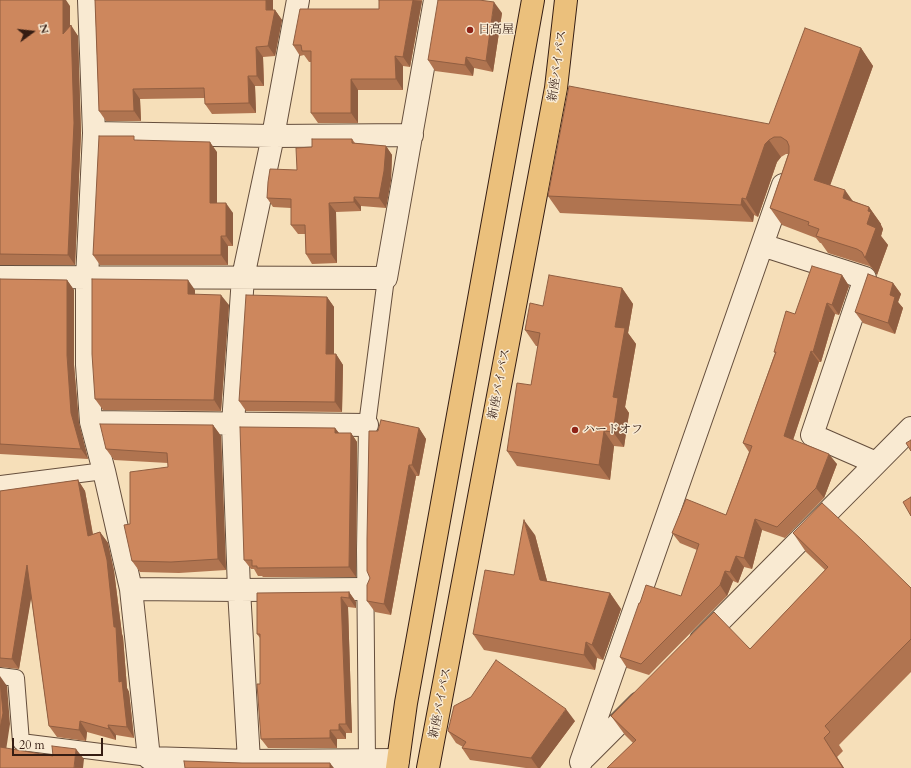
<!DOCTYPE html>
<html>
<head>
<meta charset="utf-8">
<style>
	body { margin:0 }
	#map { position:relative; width:911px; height:768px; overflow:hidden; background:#f6dfb9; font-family:Cardo,serif }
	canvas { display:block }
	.north { position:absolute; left:12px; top:12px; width:40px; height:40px; -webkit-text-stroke:3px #f9ead2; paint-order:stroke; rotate:75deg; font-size:11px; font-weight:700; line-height:16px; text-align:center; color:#351d13 }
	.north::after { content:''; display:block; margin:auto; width:14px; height:18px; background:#351d13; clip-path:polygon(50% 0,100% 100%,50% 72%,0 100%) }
	.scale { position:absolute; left:12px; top:738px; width:91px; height:18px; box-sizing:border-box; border:2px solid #351d13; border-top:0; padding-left:5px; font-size:12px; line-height:14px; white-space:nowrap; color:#351d13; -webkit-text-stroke:3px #f9ead2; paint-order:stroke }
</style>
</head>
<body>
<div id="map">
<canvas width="911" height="768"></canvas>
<div class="north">N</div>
<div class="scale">20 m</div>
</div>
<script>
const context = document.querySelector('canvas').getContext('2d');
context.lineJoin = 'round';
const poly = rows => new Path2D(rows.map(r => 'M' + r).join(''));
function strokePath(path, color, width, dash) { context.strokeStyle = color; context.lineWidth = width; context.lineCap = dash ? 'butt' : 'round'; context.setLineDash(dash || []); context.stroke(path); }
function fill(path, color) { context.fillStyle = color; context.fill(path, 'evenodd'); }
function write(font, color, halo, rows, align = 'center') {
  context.font = font + ' Cardo,"Noto Serif JP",serif'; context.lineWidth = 3; context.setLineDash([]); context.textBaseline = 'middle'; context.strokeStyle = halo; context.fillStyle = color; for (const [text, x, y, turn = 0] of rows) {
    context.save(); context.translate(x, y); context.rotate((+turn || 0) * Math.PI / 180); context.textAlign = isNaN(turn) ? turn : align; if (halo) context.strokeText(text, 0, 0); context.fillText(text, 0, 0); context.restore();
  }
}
const service = poly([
	[0,484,104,471],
	[0,676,16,678,21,742,149,758],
	[367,760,365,550,367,425,386,278]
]);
const minor = poly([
	[89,0,94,133,87,278,87,365,91,422,104,471,131,589,149,758,249,761,398,760],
	[94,133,273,136,412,135],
	[762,245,865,278,812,435,876,463],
	[0,277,386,278,435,0],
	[91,422,367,425],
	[131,589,239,590,365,589],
	[701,640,911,428],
	[585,757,639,703],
	[249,761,239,590,233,424,243,277,273,136,298,0],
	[581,762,783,185]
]);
const trunk = poly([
	[397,768,406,703,533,0],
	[428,768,556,88,566,0]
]);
strokePath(service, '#654e3c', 18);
strokePath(minor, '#654e3c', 24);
strokePath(trunk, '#351d13', 24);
strokePath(service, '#f9ead2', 16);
strokePath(minor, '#f9ead2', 22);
strokePath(trunk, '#ebc07c', 22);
fill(poly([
	[0,0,70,6,70,26,78,36,81,133,75,265,0,265],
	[95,0,273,0,273,10,275,10,282,20,275,56,263,57,264,86,255,86,256,113,212,114,205,104,205,98,140,99,141,121,106,121,99,111],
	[379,0,422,0,422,1,410,67,403,66,403,90,358,90,358,123,318,123,311,113,311,62,309,62,304,55,300,56,293,45,379,9],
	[502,13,493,72,474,68,473,76,435,71,428,60],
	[861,48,873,66,830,185,853,201,869,207,881,224,881,225,883,229,881,236,888,245,877,275,872,268,869,266,828,253,821,243,820,243,816,238,782,225,770,208,788,154,786,154,781,157,777,162,758,217,754,215,753,222,560,213,548,196,769,124],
	[352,139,355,143,386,146,392,155,391,180,386,208,361,206,361,211,336,212,337,263,312,264,306,254,305,234,298,234,291,225,291,208,273,207,267,198,297,170,312,147],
	[137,140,217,152,217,203,233,213,233,246,228,246,228,265,100,265,93,255],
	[842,275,849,286,839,315,835,314,821,362,819,362,793,440,837,464,824,498,785,538,762,530,752,569,744,567,738,583,733,581,727,596,649,675,627,668,620,657,640,603,681,596,697,550,680,543,672,533,726,515,749,452,743,443,775,353,774,352,795,314],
	[0,279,67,280,74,290,74,365,79,423,88,459,0,454],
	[893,283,901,294,898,302,903,308,895,334,863,323,855,312],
	[622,288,633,304,628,333,636,344,625,407,629,413,624,447,614,446,610,480,517,466,507,451,531,385,538,346,536,346,525,330,543,306],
	[195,290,195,294,229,305,221,411,103,410,95,399],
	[327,297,334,307,334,354,336,354,343,365,342,412,246,411,239,401],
	[213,425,221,436,226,570,179,573,140,572,132,561,130,524,168,467,168,463,114,460,106,449],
	[335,428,339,433,351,433,357,442,356,577,263,577,262,576,258,576,254,569,251,569,244,560],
	[419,428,426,439,419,476,416,476,391,615,375,612,367,601,370,578,378,431],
	[78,480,85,491,93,534,100,532,108,543,114,571,122,634,123,637,127,688,129,692,134,738,116,735,116,740,87,732,86,741,57,737,49,726,31,596,19,669,0,667,0,491],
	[793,533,911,588,911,672,839,745,843,751,837,757,844,768,607,768,633,743,625,735,611,716,750,649,825,570,806,552],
	[535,535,547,581,610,593,621,609,603,660,597,658,595,670,484,650,473,634,514,575],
	[349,592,356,602,356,608,348,607,352,733,346,733,346,739,337,739,337,748,268,748,261,739,260,638,257,634],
	[575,721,540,768,526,768,470,760,462,748,463,747,456,743,448,731]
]), '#b07450');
fill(poly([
	[63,0,66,0,70,6,70,44,63,34],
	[266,0,273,0,273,16,275,10,282,20,275,56,268,46],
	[413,0,422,1,410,67,403,57],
	[494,2,502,13,493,72,486,61],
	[71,25,78,36,81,133,75,265,68,255],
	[256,47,263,57,264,86,257,76],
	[861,48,873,66,826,197,814,180],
	[395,56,403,66,403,90,396,79],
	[466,57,474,68,473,76,465,65],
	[248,76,255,86,256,113,249,103],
	[351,79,358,90,358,123,351,113],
	[133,89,140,99,141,121,134,111],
	[769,140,781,157,777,162,758,217,746,199,765,144],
	[210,142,217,152,217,213,210,203],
	[386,146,392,155,391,180,386,208,379,198],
	[845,190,857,207,843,198],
	[354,197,361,206,361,211,354,202],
	[742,198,754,215,753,222,741,205],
	[226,203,233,213,233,246,226,236],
	[329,203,336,212,337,263,331,254],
	[869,207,881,224,881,225,883,229,881,236,888,245,877,275,865,258,868,211],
	[221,236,228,246,228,265,221,255],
	[842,275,849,286,839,315,832,305],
	[67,280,74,290,74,365,79,423,88,459,81,449,71,413,67,355],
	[188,280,195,290,195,304,188,294],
	[893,283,901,294,898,302,903,308,895,334,888,323,890,295],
	[622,288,633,304,628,333,636,344,625,407,629,413,624,447,613,432,613,397,615,327],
	[221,295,229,305,221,411,214,400],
	[327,297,334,307,334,365,326,354],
	[827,303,835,314,821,362,813,352],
	[811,351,819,362,791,446,784,436],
	[336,354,343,365,342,412,335,402],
	[213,425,221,436,226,570,218,559],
	[335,428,342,437,335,433],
	[419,428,426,439,419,476,412,465],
	[604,431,614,446,610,480,599,465],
	[351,433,357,442,356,577,349,567],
	[829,454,837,464,824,498,816,488],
	[409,465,416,476,391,615,384,604],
	[78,480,85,491,95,547,88,536],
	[755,519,762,530,752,569,744,558],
	[524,520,535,535,551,596,540,580],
	[100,532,108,543,114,571,122,634,123,637,127,688,129,692,134,738,127,727,119,682,114,627],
	[736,556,744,567,738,583,730,572],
	[27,565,35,576,19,669,12,659],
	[725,571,733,581,727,596,720,585],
	[349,592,356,602,356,608,349,598],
	[610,593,621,609,603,660,592,645],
	[341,597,348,607,352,733,346,724],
	[586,642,597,658,595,670,584,655],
	[0,676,7,686,10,724,5,757,0,750],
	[566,709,575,721,540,768,538,768,531,758],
	[80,721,87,732,86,741,79,730],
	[339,724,346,733,346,739,339,730],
	[108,725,116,735,116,740,109,729],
	[330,730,337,739,337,748,330,738],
	[824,738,837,757,844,768,843,768],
	[76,749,84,759,83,768,74,768],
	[330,763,334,768,330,768]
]), '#905e41');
const building = poly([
	[0,0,63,0,63,34,71,25,74,123,68,255,0,254,0,0],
	[95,0,266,0,266,10,275,10,268,46,256,47,257,76,248,76,249,103,205,104,204,88,133,89,134,111,99,111,95,0],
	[379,0,413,0,403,57,395,56,396,79,351,79,351,113,311,113,311,51,302,51,301,45,293,45,300,9,379,9,379,0],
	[438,0,479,0,494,2,486,61,466,57,465,65,428,60,438,0],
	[805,28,861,48,814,180,845,190,843,198,869,207,868,211,871,212,867,224,876,228,865,258,862,252,857,249,816,236,819,229,808,225,809,222,770,208,789,153,789,146,787,141,781,137,774,137,769,140,765,144,746,199,742,198,741,205,548,196,569,86,769,124,805,28],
	[99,136,134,136,134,140,210,142,210,203,226,203,226,236,221,236,221,255,93,255,99,136],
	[312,139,352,139,352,143,386,146,384,171,379,198,354,197,354,202,329,203,331,254,306,254,305,225,291,225,291,199,267,198,268,182,270,169,297,170,296,148,312,147,312,139],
	[812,266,842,275,832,305,827,303,813,352,811,351,784,436,829,454,816,488,777,527,755,519,744,558,736,556,730,572,725,571,720,585,641,664,620,657,639,603,640,603,646,585,681,596,699,544,672,533,686,499,726,515,752,446,743,443,776,352,774,352,786,311,795,314,812,266],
	[868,274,893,283,890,295,895,297,888,323,855,312,868,274],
	[549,275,622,288,615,327,625,328,613,397,618,398,613,432,604,431,599,465,507,451,517,383,531,385,540,333,525,330,530,303,543,306,549,275],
	[0,279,67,280,67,355,71,413,81,449,0,444,0,279],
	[92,279,188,280,188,294,221,295,214,400,95,399,92,354,92,279],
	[246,295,327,297,326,354,336,354,335,402,239,401,246,295],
	[381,420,419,428,412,465,409,465,384,604,367,601,367,585,370,578,367,571,367,539,369,431,378,431,381,420],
	[100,424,213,425,218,559,171,562,132,561,124,525,130,524,130,472,168,467,167,453,106,449,100,424],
	[240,427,335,428,335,433,351,433,349,567,257,568,257,566,252,566,252,560,244,560,240,427],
	[911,440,911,451,906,443,911,440],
	[78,480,88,536,100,532,107,560,114,627,116,627,119,682,122,681,127,727,108,725,109,729,80,721,79,730,49,726,27,565,12,659,0,658,0,491,78,480],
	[911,497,911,516,903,502,911,497],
	[822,503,861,539,911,588,911,639,825,726,830,732,824,738,843,768,607,768,636,740,611,716,714,612,750,649,828,567,793,533,822,503],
	[524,520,540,580,610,593,592,645,586,642,584,655,473,634,485,570,514,575,524,520],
	[349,592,349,598,341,597,346,724,339,724,339,730,330,730,330,738,261,739,257,684,260,684,260,634,257,634,257,593,349,592],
	[496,660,566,709,531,758,462,748,466,742,448,731,454,706,471,697,496,660],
	[0,680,3,713,0,729,0,680],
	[52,746,76,749,74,768,0,768,0,747,53,756,52,746],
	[184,761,242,763,330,763,330,768,185,768,184,761]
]);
fill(building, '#cd875d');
strokePath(building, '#905e41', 1);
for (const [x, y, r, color] of [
	[470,30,4,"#8f2418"],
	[575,430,4,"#8f2418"]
]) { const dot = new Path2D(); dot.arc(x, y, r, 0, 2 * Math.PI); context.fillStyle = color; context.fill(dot); strokePath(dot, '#f9ead2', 1.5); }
write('12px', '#351d13', '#f9ead2', [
	["日高屋",478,30],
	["ハードオフ",583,430]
], 'left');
write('12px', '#351d13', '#f9ead2', [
	["新座バイパス",558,66,-82],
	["新座バイパス",500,384,-79],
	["新座バイパス",441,703,-79]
]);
</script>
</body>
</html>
